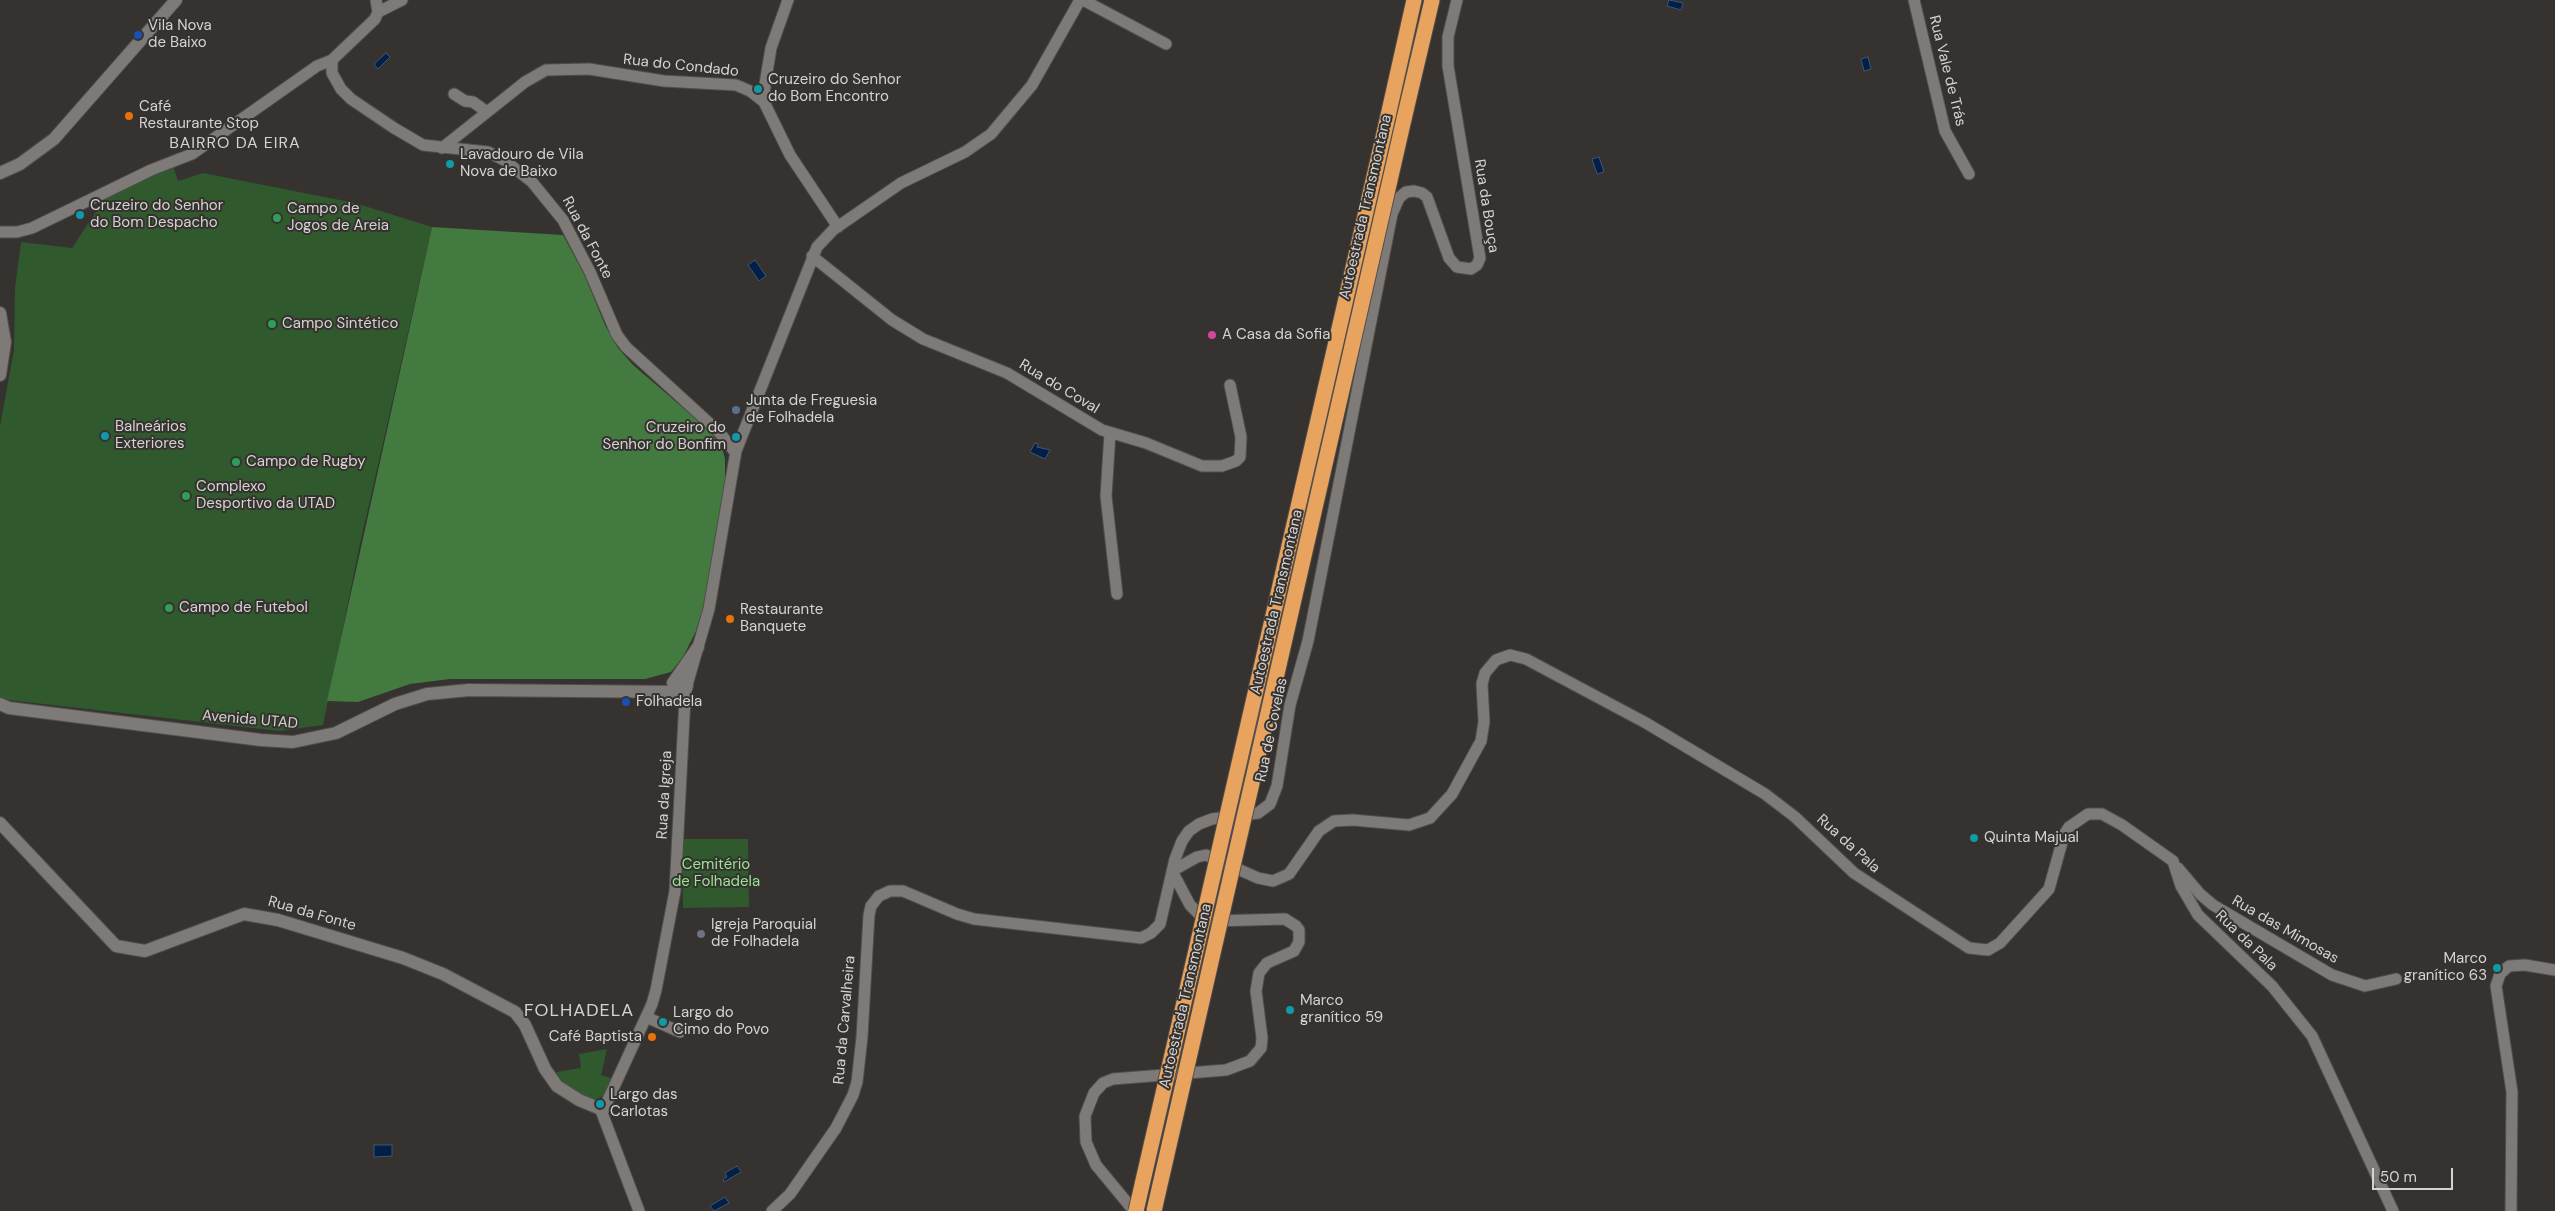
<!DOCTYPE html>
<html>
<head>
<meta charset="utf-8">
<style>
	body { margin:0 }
	#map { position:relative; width:2555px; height:1211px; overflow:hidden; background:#353230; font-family:"DM Sans",sans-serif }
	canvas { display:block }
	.scale { position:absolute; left:2372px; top:1168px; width:81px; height:22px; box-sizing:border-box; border:2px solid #d5d3d1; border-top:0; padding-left:6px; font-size:15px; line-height:18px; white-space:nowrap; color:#d5d3d1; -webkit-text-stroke:4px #353230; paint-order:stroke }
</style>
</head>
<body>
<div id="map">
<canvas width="2555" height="1211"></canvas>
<div class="scale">50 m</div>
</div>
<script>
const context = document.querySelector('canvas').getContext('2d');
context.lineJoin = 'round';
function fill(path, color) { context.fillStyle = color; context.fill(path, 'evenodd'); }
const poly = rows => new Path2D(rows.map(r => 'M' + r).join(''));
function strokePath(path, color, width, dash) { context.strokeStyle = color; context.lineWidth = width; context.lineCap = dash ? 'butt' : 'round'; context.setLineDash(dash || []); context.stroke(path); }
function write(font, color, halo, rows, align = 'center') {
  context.font = font + ' "DM Sans",sans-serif'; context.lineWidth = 4; context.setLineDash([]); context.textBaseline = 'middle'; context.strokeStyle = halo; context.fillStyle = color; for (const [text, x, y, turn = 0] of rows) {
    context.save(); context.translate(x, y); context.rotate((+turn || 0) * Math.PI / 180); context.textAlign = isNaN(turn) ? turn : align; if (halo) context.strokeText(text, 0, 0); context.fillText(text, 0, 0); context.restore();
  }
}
fill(poly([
	[173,166,178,181,203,173,355,203,432,227,360,544,323,725,279,731,0,699,0,426,14,350,15,288,21,242,72,248,109,192],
	[682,839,748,839,749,907,683,908],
	[607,1049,601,1075,614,1079,603,1096,596,1100,590,1100,563,1083,556,1072,581,1068,579,1054]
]), '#30592d');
fill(poly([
	[432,227,563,235,584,274,605,325,618,348,633,365,709,430,722,448,725,459,725,481,705,604,696,631,683,657,671,672,645,679,450,679,410,684,358,702,327,701]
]), '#437a3f');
const water = poly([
	[1669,0,1683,3,1681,10,1667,6,1669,0],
	[386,53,390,57,378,69,374,64,386,53],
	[1868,57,1871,69,1864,71,1861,59,1868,57],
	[1599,157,1604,172,1597,174,1592,159,1599,157],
	[755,260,766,276,759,281,748,265,755,260],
	[1035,443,1038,444,1037,447,1050,450,1045,459,1030,452,1035,443],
	[374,1145,392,1145,392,1156,374,1157,374,1145],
	[737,1166,741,1172,724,1182,723,1179,727,1177,725,1173,737,1166],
	[725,1197,729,1203,714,1211,710,1206,725,1197]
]);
fill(water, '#021f49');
strokePath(water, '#415572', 1);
const street = poly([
	[376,0,378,12,375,19,332,60,332,73,341,89,351,99,394,128,423,145,488,152,504,160,532,182,563,220,590,272,617,335,626,347,719,432,735,452],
	[1083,0,1166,44],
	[1914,0,1945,131,1969,174],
	[378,12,402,0],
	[454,94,465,101,473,102,487,112],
	[764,102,765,84,771,48,788,0],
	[442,148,525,82,546,70,589,69,664,81,736,85,750,91,764,102,790,155,838,227],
	[0,232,17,232,32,228,151,170,192,154,317,66,332,60],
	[812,256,892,320,923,339,1007,373,1102,430,1146,443,1202,466,1222,466,1236,461,1240,457,1241,437,1230,385],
	[1110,433,1106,496,1117,594],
	[687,685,709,609,736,451,817,247,833,230,901,183,965,152,991,134,1032,85,1080,0],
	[2178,868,2200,894,2213,905,2332,975,2365,986,2396,979],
	[1172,871,1197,857,1206,855,1258,878,1273,881,1289,874,1319,831,1334,821,1353,820,1409,825,1430,818,1452,794,1481,741,1484,722,1482,684,1485,673,1496,660,1510,655,1526,659,1646,723,1765,794,1795,817,1854,873,1969,948,1988,950,2000,943,2049,889,2064,835,2069,827,2088,814,2102,814,2122,825,2173,861,2181,886,2198,915,2272,986,2312,1036,2393,1211],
	[646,1017,680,1032],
	[639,1211,602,1113,652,1004,656,990,675,891,685,698],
	[772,1211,790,1194,836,1128,853,1095,857,1082,862,1037,869,915,871,906,879,896,890,891,903,891,957,914,974,919,1141,938,1151,933,1160,924,1175,859,1182,841,1189,831,1199,824,1212,819,1258,813,1270,804,1277,786,1290,705,1308,641,1392,214,1399,198,1406,192,1414,191,1422,193,1427,197,1449,258,1457,267,1471,269,1477,265,1480,258,1448,66,1448,37,1457,0],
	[1134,1211,1096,1165,1086,1142,1085,1116,1094,1093,1103,1083,1113,1079,1226,1070,1250,1061,1261,1048,1262,1038,1256,991,1259,973,1267,963,1294,951,1299,942,1299,930,1296,926,1285,919,1213,921,1202,917,1190,905,1172,871],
	[2511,1211,2512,1092,2496,986,2500,974,2509,966,2525,965,2555,970]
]);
const secondary = poly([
	[0,173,20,164,54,139,176,0],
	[0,313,5,342,0,375],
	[673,683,698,647],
	[674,686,685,706],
	[0,704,9,708,261,740,293,742,336,733,395,704,427,694,469,690,680,692,686,689,687,685,684,680,676,681],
	[0,823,116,946,145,951,244,914,278,920,403,958,443,974,515,1012,525,1025,545,1069,557,1086,579,1100,603,1110]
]);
const highway = poly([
	[1388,116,1414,0],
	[1404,119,1432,0]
]);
strokePath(street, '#514e4c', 13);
strokePath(secondary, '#514e4c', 14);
strokePath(highway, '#514e4c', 17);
strokePath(street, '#7e7a78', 11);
strokePath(secondary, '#7e7a78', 12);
strokePath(highway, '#e8a45f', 15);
const highwayBridge = poly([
	[1136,1211,1388,116],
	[1154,1211,1404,119]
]);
strokePath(highwayBridge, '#514e4c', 17, []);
strokePath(highwayBridge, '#e8a45f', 15);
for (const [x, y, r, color] of [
	[138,35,5,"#1a4fb4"],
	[758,89,5,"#0f9aa8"],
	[129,116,5,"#e8710a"],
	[450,164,5,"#0f9aa8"],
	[80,215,5,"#0f9aa8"],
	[277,218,5,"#2e9e5b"],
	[272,324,5,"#2e9e5b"],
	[1212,335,5,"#d1479c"],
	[736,410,5,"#5c6f8a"],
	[105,436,5,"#0f9aa8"],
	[736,437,5,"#0f9aa8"],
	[236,462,5,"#2e9e5b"],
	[186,496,5,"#2e9e5b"],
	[169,608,5,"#2e9e5b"],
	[730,619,5,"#e8710a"],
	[626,702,5,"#1a4fb4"],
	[1974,838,5,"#0f9aa8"],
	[701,934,5,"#6b7280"],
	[2497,968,5,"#0f9aa8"],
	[1290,1010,5,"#0f9aa8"],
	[663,1022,5,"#0f9aa8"],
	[652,1037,5,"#e8710a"],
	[600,1104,5,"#0f9aa8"]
]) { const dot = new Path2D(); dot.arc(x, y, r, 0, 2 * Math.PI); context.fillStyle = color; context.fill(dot); strokePath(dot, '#353230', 2); }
write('15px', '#d5d3d1', '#353230', [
	["Vila Nova",148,26],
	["de Baixo",148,43],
	["Cruzeiro do Senhor",768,80],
	["do Bom Encontro",768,97],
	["Café",139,107],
	["Restaurante Stop",139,124],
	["Lavadouro de Vila",460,155],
	["Nova de Baixo",460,172],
	["Cruzeiro do Senhor",90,206],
	["do Bom Despacho",90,223],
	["Campo de",287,209],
	["Jogos de Areia",287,226],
	["Campo Sintético",282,324],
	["A Casa da Sofia",1222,335],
	["Junta de Freguesia",746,401],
	["de Folhadela",746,418],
	["Balneários",115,427],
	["Exteriores",115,444],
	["Cruzeiro do",726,428,"right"],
	["Senhor do Bonfim",726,445,"right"],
	["Campo de Rugby",246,462],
	["Complexo",196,487],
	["Desportivo da UTAD",196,504],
	["Campo de Futebol",179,608],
	["Restaurante",740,610],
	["Banquete",740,627],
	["Folhadela",636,702],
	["Quinta Majual",1984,838],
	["Igreja Paroquial",711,925],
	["de Folhadela",711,942],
	["Marco",2487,959,"right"],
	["granítico 63",2487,976,"right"],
	["Marco",1300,1001],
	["granítico 59",1300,1018],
	["Largo do",673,1013],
	["Cimo do Povo",673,1030],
	["Café Baptista",642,1037,"right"],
	["Largo das",610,1095],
	["Carlotas",610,1112]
], 'left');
write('15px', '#d5d3d1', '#353230', [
	["Rua do Condado",681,66,6],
	["Rua Vale de Trás",1947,71,76],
	["Rua da Bouça",1486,206,81],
	["Autoestrada Transmontana",1366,207,-77],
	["Rua da Fonte",587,238,62],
	["Rua do Coval",1059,387,31],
	["Autoestrada Transmontana",1277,602,-77],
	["Avenida UTAD",250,720,5],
	["Rua de Covelas",1272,730,-78],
	["Rua da Igreja",665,795,-87],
	["Rua da Pala",1848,844,42],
	["Rua da Fonte",312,914,16],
	["Rua das Mimosas",2285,930,30],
	["Rua da Pala",2246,941,44],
	["Autoestrada Transmontana",1186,996,-77],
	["Rua da Carvalheira",845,1020,-85]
]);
write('15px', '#98e592', '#353230', [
	["Cemitério",716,865],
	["de Folhadela",716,882]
]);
context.letterSpacing = '1px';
write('16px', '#d5d3d1', '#353230', [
	["BAIRRO DA EIRA",235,144]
]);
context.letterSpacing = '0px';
context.letterSpacing = '1px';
write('18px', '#d5d3d1', '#353230', [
	["FOLHADELA",579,1011]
]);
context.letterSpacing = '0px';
</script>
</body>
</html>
